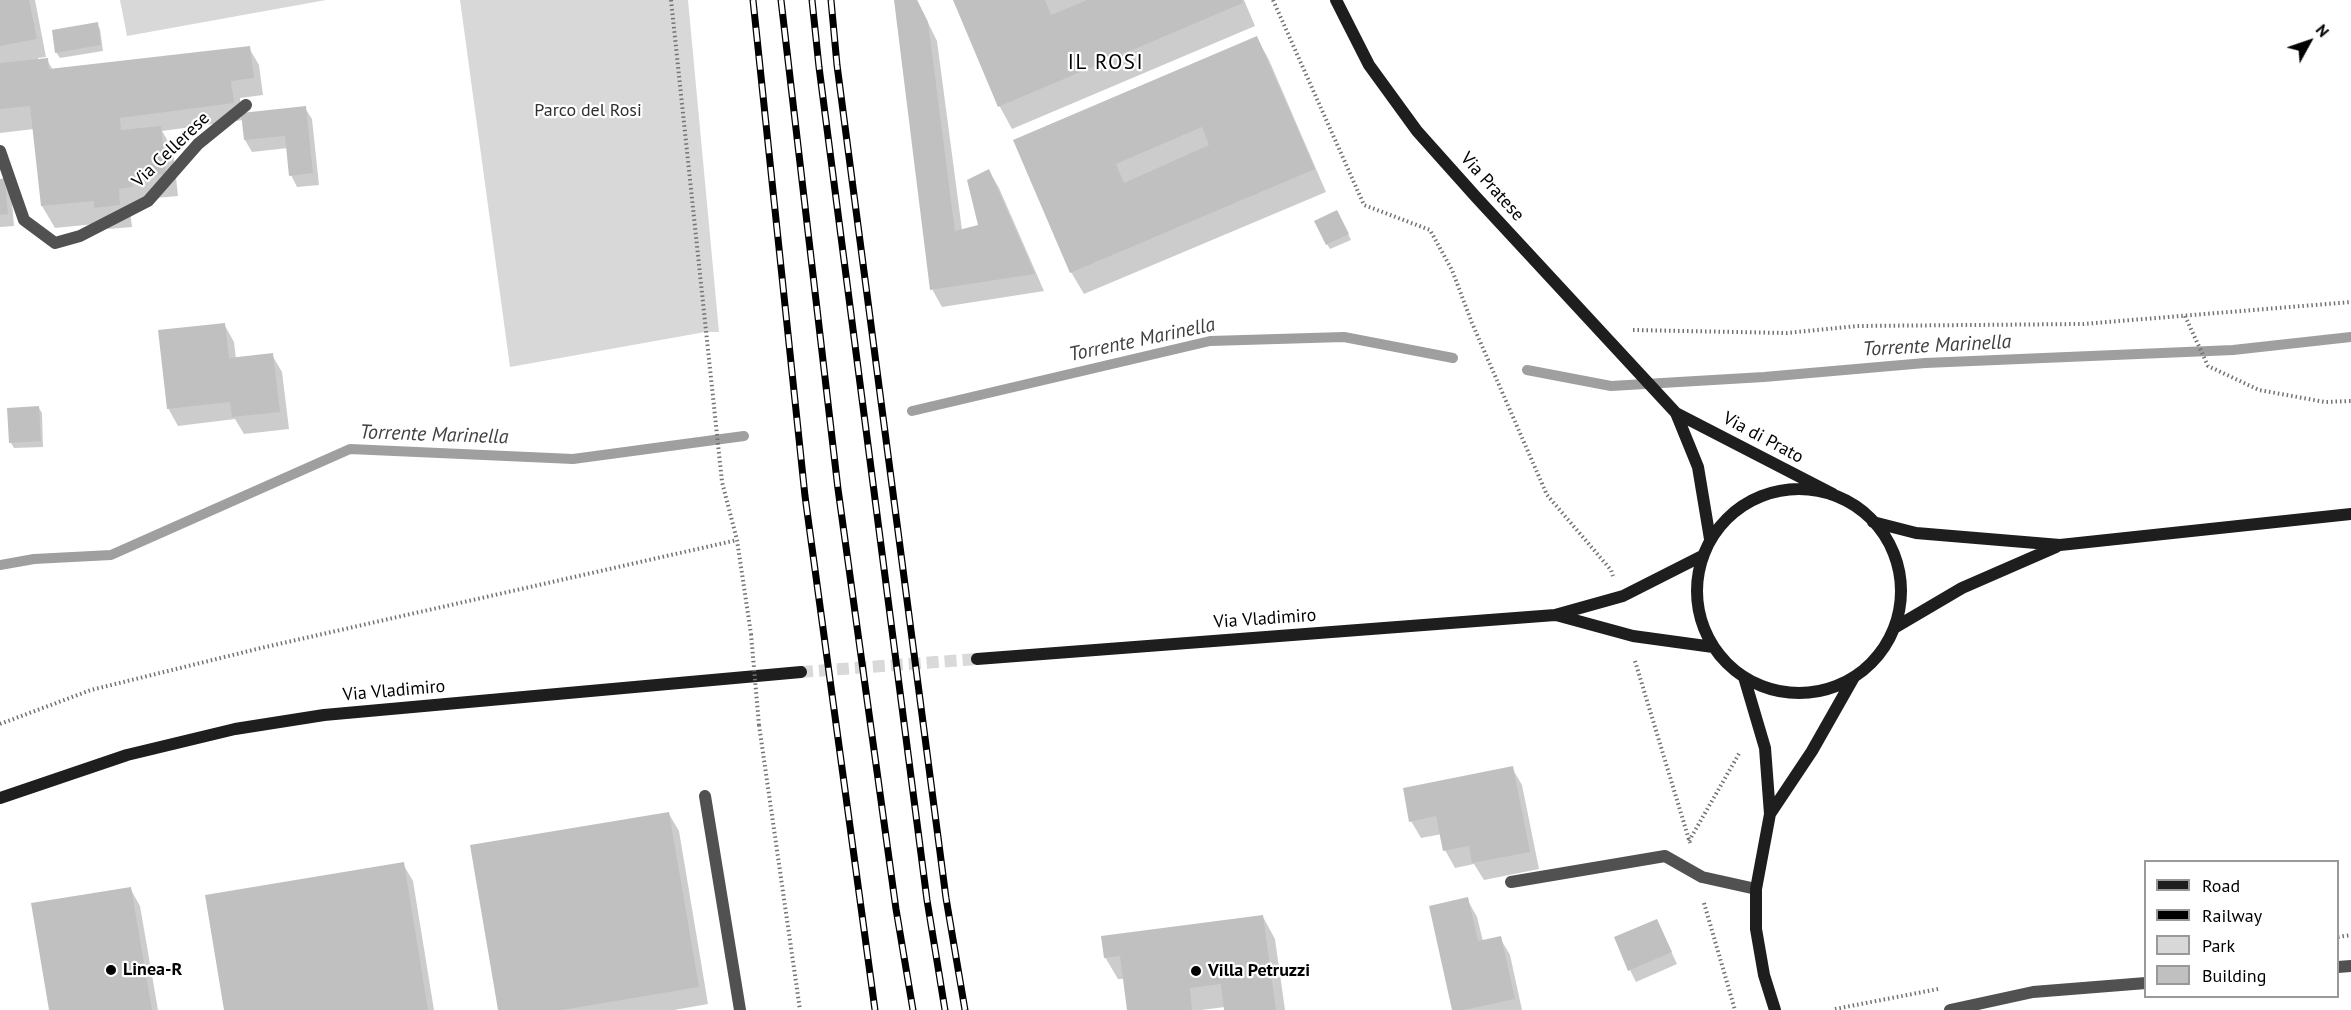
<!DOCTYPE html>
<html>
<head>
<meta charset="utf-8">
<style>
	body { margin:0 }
	#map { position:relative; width:2351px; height:1010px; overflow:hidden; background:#fff; font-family:"PT Sans",sans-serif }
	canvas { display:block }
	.legend { position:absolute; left:2144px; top:860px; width:195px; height:138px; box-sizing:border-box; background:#fff; border:2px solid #999; margin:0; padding:8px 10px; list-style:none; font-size:18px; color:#000 }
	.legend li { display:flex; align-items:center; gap:12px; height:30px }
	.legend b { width:30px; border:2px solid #999 }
	.north { position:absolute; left:2279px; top:12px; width:60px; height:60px; -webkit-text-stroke:4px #fff; paint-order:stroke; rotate:50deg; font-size:16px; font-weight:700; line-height:24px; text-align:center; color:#000 }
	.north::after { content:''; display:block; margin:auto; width:21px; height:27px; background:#000; clip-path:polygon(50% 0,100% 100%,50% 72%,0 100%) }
</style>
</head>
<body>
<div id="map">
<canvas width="2351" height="1010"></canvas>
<ul class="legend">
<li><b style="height:8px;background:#1e1e1e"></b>Road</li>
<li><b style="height:8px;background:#000"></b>Railway</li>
<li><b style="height:16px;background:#d8d8d8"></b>Park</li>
<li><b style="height:16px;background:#c0c0c0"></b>Building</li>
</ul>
<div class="north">N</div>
</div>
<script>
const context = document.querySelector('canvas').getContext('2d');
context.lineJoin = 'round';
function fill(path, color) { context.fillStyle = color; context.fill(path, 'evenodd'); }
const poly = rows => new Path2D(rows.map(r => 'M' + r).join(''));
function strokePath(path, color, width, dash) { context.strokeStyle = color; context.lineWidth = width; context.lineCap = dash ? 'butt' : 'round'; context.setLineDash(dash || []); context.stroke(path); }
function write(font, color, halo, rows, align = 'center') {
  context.font = font + ' "PT Sans",sans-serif'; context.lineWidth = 4.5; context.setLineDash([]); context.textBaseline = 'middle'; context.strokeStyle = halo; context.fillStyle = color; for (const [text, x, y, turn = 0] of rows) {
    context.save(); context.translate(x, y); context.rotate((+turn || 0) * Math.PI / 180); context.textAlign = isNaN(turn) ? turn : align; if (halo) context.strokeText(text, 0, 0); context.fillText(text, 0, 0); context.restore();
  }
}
fill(poly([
	[120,0,326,0,127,36],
	[460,0,688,0,719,332,705,332,510,367]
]), '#d8d8d8');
fill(poly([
	[0,0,35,0,46,57,38,58,38,61,47,60,53,70,249,48,259,65,263,95,240,98,242,114,305,108,312,119,319,185,297,187,291,175,288,148,252,152,245,140,243,120,162,131,173,150,178,196,144,199,130,211,132,227,108,229,105,223,55,228,42,206,34,129,0,133],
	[896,0,917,0,937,41,962,230,980,226,989,171,999,188,1044,291,942,307,932,289],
	[954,0,1244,0,1255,26,1012,129,1000,107],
	[97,24,100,29,103,51,60,58,56,52],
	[1257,38,1269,60,1326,192,1084,294,1071,272,1015,141],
	[0,180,4,180,11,191,14,226,0,227],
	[1340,217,1351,240,1330,249,1327,244],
	[224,324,234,342,236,359,272,355,282,372,289,429,244,434,235,419,178,426,168,408],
	[39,408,42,413,43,447,14,448,11,443],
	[1512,768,1522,785,1539,869,1484,880,1474,864,1455,868,1445,850,1442,834,1421,838,1411,821],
	[669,814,679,831,708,1004,674,1010,499,1010],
	[403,864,413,881,434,1010,225,1010],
	[130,888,140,906,158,1010,51,1010],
	[1467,899,1477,917,1483,941,1500,938,1510,955,1522,1010,1454,1010],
	[1263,917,1275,939,1285,1010,1225,1010,1225,1007,1201,1010,1128,1010,1124,979,1118,979,1105,957],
	[1657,921,1677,964,1636,982,1630,970]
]), '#0003');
strokePath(poly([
	[1527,370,1611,386,1764,377,1925,363,2233,350,2351,337],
	[912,411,1210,341,1344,337,1453,358],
	[0,565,34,559,111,555,350,449,573,459,744,436]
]), '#9f9f9f', 10);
fill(poly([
	[0,0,29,0,37,39,0,46],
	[894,0,917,0,928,22,955,231,978,225,967,180,989,169,1035,274,930,290],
	[953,0,1045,0,1051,15,1087,0,1242,0,1243,3,998,107],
	[98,22,101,45,55,53,52,30],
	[1257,36,1315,169,1070,273,1013,140],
	[1202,127,1209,145,1124,183,1116,164],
	[250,46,254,78,231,81,234,103,120,118,121,130,161,126,166,174,132,177,133,187,119,189,120,205,94,208,94,201,41,206,30,106,0,109,0,63,48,58,49,69],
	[306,106,313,173,289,176,285,136,244,140,241,113],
	[5,178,8,214,0,215,0,179],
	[1337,210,1349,234,1326,245,1314,221],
	[225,323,229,358,273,353,280,412,232,417,230,402,167,409,158,330],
	[39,406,41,441,9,443,7,408],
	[1513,766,1530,852,1472,863,1469,846,1443,851,1436,816,1409,822,1403,788],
	[669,812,699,987,562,1010,498,1010,470,845],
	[404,862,428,1010,224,1010,205,895],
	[131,887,152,1010,49,1010,31,903],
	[1468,897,1478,941,1501,936,1515,999,1464,1010,1452,1010,1429,906],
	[1263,915,1276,1010,1224,1010,1221,984,1190,988,1192,1010,1127,1010,1120,956,1104,958,1101,936],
	[1657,919,1672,952,1628,971,1614,937]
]), '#c0c0c0');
strokePath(poly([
	[801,672,977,659]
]), '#d9d9d9', 12, [12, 6]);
strokePath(poly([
	[671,0,722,482,737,540,751,634],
	[1273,0,1364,205,1430,230,1452,270,1472,323,1547,495,1611,570,1613,576],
	[2185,316,2208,366,2259,390,2325,402,2351,401],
	[1633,330,1787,333,1857,326,2083,324,2351,302],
	[1635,661,1690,843],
	[0,724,91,690,261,648,737,540],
	[759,725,800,1010],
	[1689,841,1740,752],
	[1704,903,1735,1010],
	[2338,937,2351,935],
	[1835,1009,1938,989]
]), '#737373', 4, [1.5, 3]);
strokePath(poly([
	[705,796,740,1010]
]), '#515151', 12);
strokePath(poly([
	[0,151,24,220,55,243,80,236,148,201,198,144,246,105],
	[1511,882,1665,856,1702,877,1756,889],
	[2338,967,2351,966],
	[1950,1010,2033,992,2146,983]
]), '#515151', 12);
strokePath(poly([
	[1336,0,1369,65,1417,131,1476,197,1676,413,1833,494],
	[1676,413,1698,467,1710,539],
	'1697 591a102 102 0 1 1 204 0a102 102 0 1 1-204 0Z',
	[1873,522,1916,533,2060,545,2351,514],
	[1556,615,1633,636,1713,647],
	[1894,628,1962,588,2056,547],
	[977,659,1555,615,1623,596,1702,556],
	[1744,677,1765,748,1770,814,1756,889,1756,929,1764,975,1775,1010],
	[0,798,127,755,235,729,324,715,801,672],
	[1770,814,1812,751,1854,677]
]), '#1e1e1e', 12);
const rail = poly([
	[753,0,805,496,875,1010],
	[781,0,838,489,896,909,913,1010],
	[812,0,819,67,927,900,945,1010],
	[831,0,837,65,946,898,965,1010]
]);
strokePath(rail, '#000', 7);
strokePath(rail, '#fff', 4.5, [14]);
strokePath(poly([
	[751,634,759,725]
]), '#737373', 4, [1.5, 3]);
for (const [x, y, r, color] of [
	[111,970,6,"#000"],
	[1196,971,6,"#000"]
]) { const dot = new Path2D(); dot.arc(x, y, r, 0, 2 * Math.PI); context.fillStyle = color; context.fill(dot); strokePath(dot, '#fff', 2); }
write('18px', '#2f2f2f', '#fff', [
	["Parco del Rosi",588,111]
]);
write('18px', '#000', '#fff', [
	["Via Cellerese",171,150,-44],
	["Via Pratese",1492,187,48],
	["Via di Prato",1763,438,28],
	["Via Vladimiro",1265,619,-4],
	["Via Vladimiro",394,691,-5]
]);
write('bold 18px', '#000', '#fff', [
	["Linea-R",123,970],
	["Villa Petruzzi",1208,971]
], 'left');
write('italic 20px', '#404040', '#fff', [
	["Torrente Marinella",1142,340,-12],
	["Torrente Marinella",1937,346,-3],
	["Torrente Marinella",434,435,2]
]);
context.letterSpacing = '1.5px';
write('21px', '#000', '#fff', [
	["IL ROSI",1106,63]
]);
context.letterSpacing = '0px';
</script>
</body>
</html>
